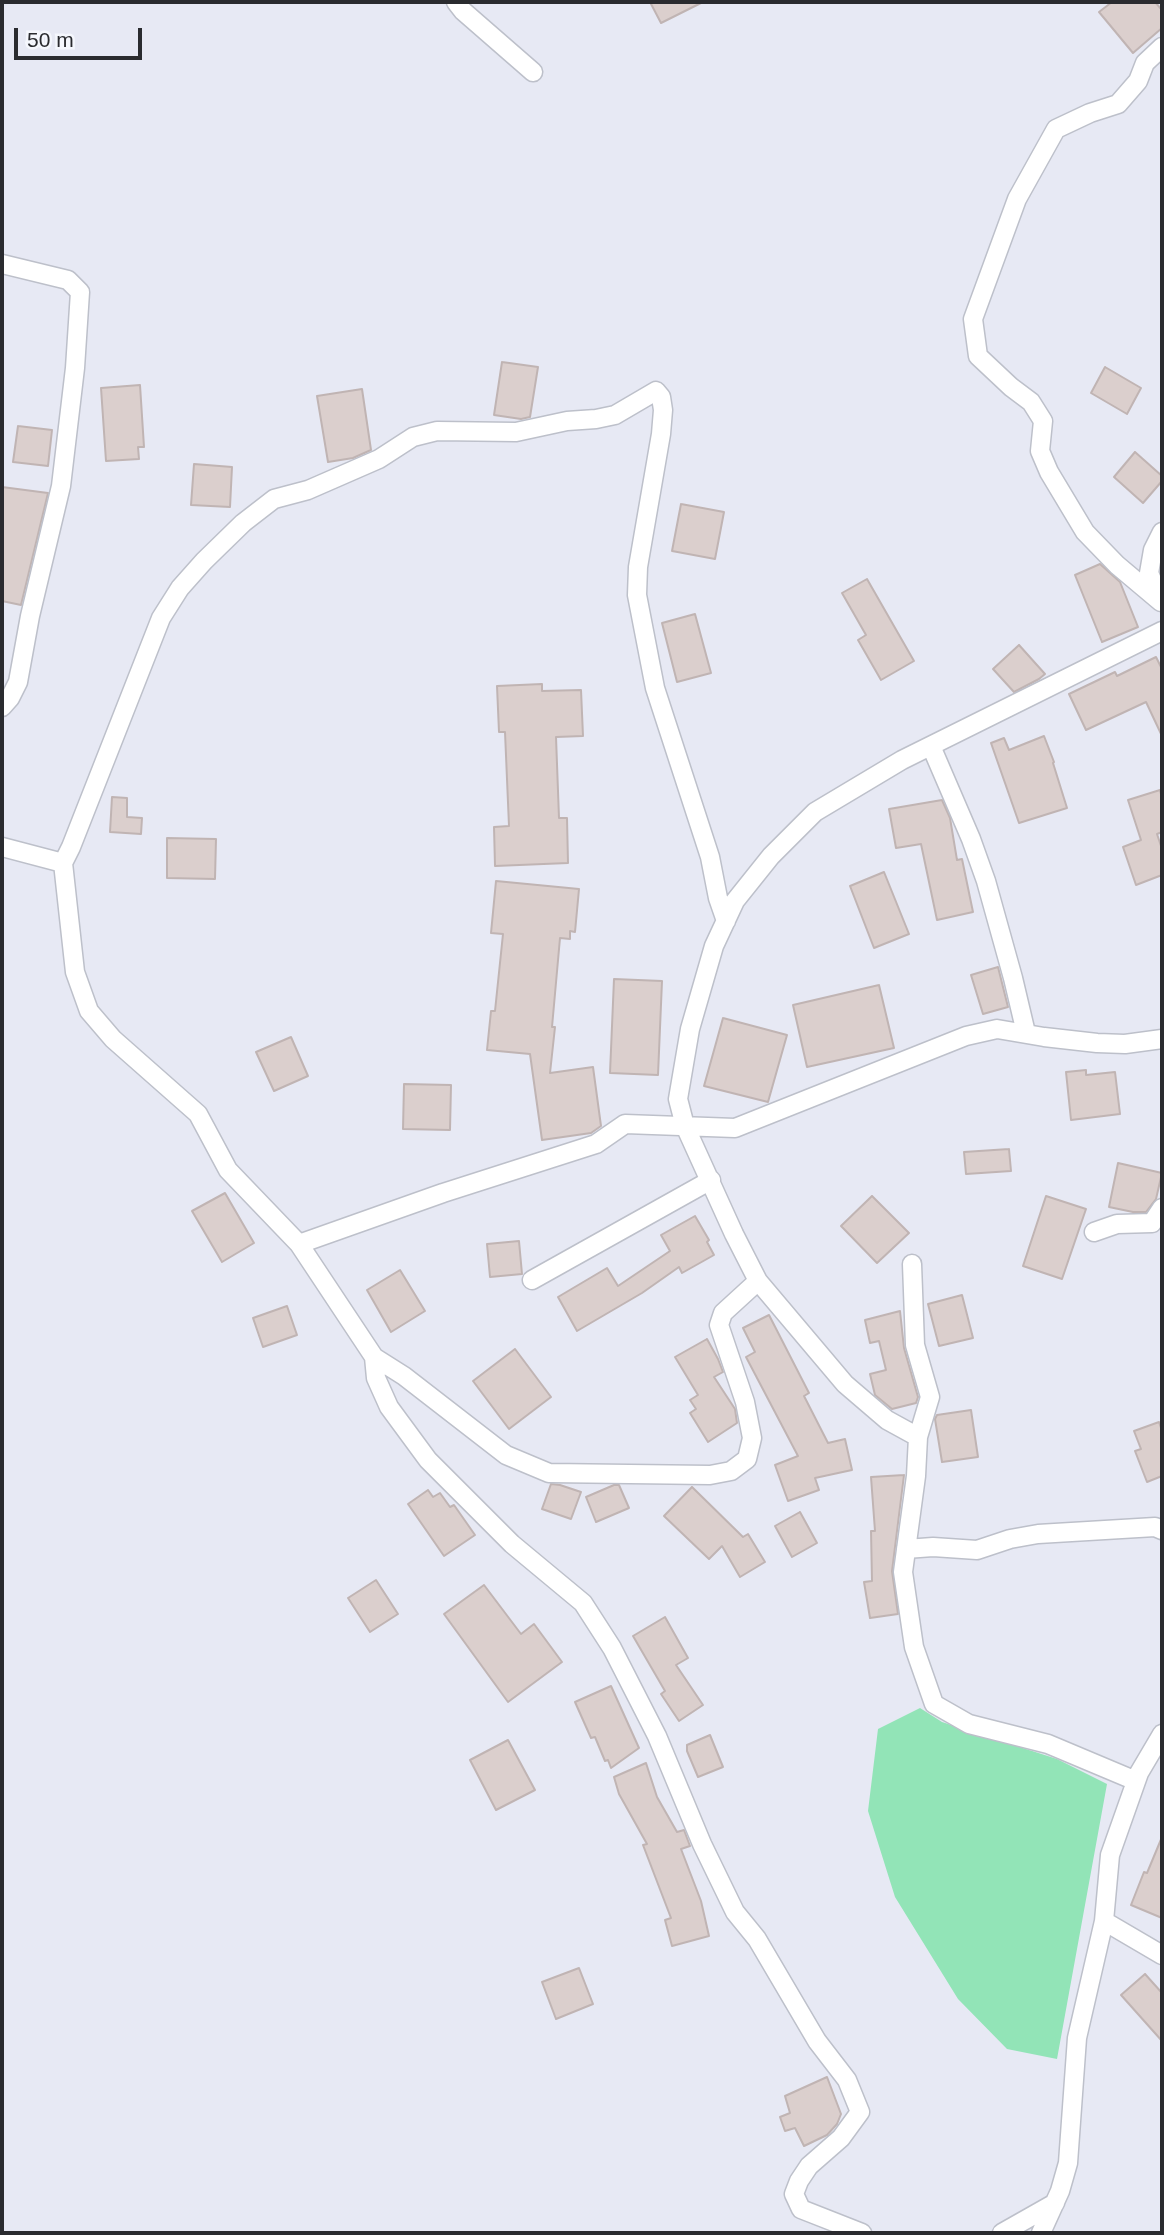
<!DOCTYPE html>
<html>
<head>
<meta charset="utf-8">
<style>
	body { margin:0 }
	#map { position:relative; width:1164px; height:2235px; overflow:hidden; background:#e7e9f4; font-family:Helvetica,sans-serif }
	canvas { display:block }
	.frame { position:absolute; inset:0; border:4px solid #2a2b2f; pointer-events:none }
	.scale { position:absolute; left:14px; top:28px; width:128px; height:32px; box-sizing:border-box; border:4px solid #2a2b2f; border-top:0; padding-left:9px; font-size:21px; line-height:24px; white-space:nowrap; color:#2a2b2f; -webkit-text-stroke:5px #f5f7fd; paint-order:stroke }
</style>
</head>
<body>
<div id="map">
<canvas width="1164" height="2235"></canvas>
<div class="frame"></div>
<div class="scale">50 m</div>
</div>
<script>
const context = document.querySelector('canvas').getContext('2d');
context.lineJoin = 'round';
function fill(path, color) { context.fillStyle = color; context.fill(path, 'evenodd'); }
const poly = rows => new Path2D(rows.map(r => 'M' + r).join(''));
function strokePath(path, color, width, dash) { context.strokeStyle = color; context.lineWidth = width; context.lineCap = dash ? 'butt' : 'round'; context.setLineDash(dash || []); context.stroke(path); }
fill(poly([
	[920,1708,942,1722,1057,1759,1107,1784,1057,2059,1007,2049,958,1999,895,1897,868,1811,878,1729]
]), '#92e4b7');
const building = poly([
	[650,2,703,2,661,23,650,2],
	[1112,2,1155,2,1162,10,1162,28,1133,53,1099,12,1112,2],
	[502,362,538,367,530,417,521,419,494,415,502,362],
	[1105,367,1141,388,1127,414,1091,393,1105,367],
	[140,385,144,447,138,447,139,459,106,461,101,388,140,385],
	[362,389,371,450,353,458,328,462,317,396,362,389],
	[18,426,52,430,48,466,13,462,18,426],
	[1135,452,1162,476,1162,481,1143,503,1114,477,1135,452],
	[194,464,232,467,230,507,191,505,194,464],
	[2,487,48,493,21,605,2,601,2,487],
	[681,504,724,512,715,559,672,551,681,504],
	[1100,564,1120,582,1138,627,1102,642,1075,575,1100,564],
	[867,579,914,661,881,680,858,640,866,635,842,593,867,579],
	[695,614,711,673,677,682,662,623,695,614],
	[1019,645,1045,674,1039,679,1014,692,993,669,1019,645],
	[1156,657,1162,669,1162,736,1146,702,1086,730,1069,694,1115,672,1117,676,1156,657],
	[542,684,542,691,581,690,583,736,556,737,559,818,567,818,568,863,495,866,494,827,509,826,505,732,499,732,497,686,542,684],
	[1044,736,1054,762,1053,763,1067,808,1019,823,991,743,1004,738,1009,750,1044,736],
	[1160,790,1162,798,1162,832,1157,834,1162,849,1162,875,1136,885,1123,847,1141,840,1128,800,1160,790],
	[112,797,127,798,127,817,142,818,141,834,110,832,112,797],
	[942,800,950,818,957,860,962,859,973,912,937,920,921,844,896,848,889,809,942,800],
	[167,838,216,839,215,879,167,878,167,838],
	[884,872,909,934,874,948,850,886,884,872],
	[496,881,579,889,575,932,570,931,570,939,560,938,552,1027,555,1027,550,1073,593,1067,601,1126,591,1133,542,1140,530,1054,487,1050,491,1011,495,1011,503,934,491,933,496,881],
	[998,967,1008,1007,983,1014,971,975,998,967],
	[614,979,662,981,658,1075,610,1073,614,979],
	[879,985,894,1048,807,1067,793,1005,879,985],
	[723,1018,787,1035,768,1102,704,1086,723,1018],
	[291,1037,308,1076,274,1091,256,1052,291,1037],
	[1086,1070,1086,1075,1115,1072,1120,1114,1071,1120,1066,1072,1086,1070],
	[404,1084,451,1085,450,1130,403,1129,404,1084],
	[1009,1149,1011,1171,966,1174,964,1152,1009,1149],
	[1118,1163,1162,1173,1156,1199,1146,1212,1133,1212,1109,1207,1118,1163],
	[225,1193,254,1243,222,1262,192,1211,225,1193],
	[872,1196,909,1233,877,1263,841,1226,872,1196],
	[1046,1196,1086,1209,1062,1279,1023,1266,1046,1196],
	[695,1216,709,1240,707,1242,714,1255,682,1273,679,1267,642,1293,577,1331,558,1297,607,1268,618,1286,670,1251,661,1235,695,1216],
	[519,1241,522,1274,490,1277,487,1244,519,1241],
	[400,1270,425,1311,391,1332,367,1290,400,1270],
	[962,1295,973,1338,939,1346,928,1304,962,1295],
	[287,1306,297,1335,263,1347,253,1318,287,1306],
	[900,1311,904,1348,918,1397,916,1403,892,1409,875,1395,870,1374,886,1370,879,1341,870,1343,865,1320,900,1311],
	[769,1315,809,1393,804,1396,828,1443,845,1439,852,1470,815,1478,819,1490,788,1501,775,1465,798,1456,746,1357,755,1352,743,1328,769,1315],
	[707,1339,718,1359,723,1372,714,1377,735,1409,737,1423,708,1442,690,1413,696,1409,690,1400,698,1395,675,1357,707,1339],
	[515,1349,551,1397,509,1429,473,1381,515,1349],
	[971,1410,978,1457,942,1462,935,1419,937,1415,971,1410],
	[1159,1422,1162,1431,1162,1476,1147,1482,1135,1451,1141,1449,1134,1431,1159,1422],
	[904,1475,892,1571,898,1614,870,1618,864,1582,872,1581,871,1531,875,1531,871,1477,904,1475],
	[551,1484,560,1485,581,1492,571,1519,542,1509,551,1484],
	[614,1485,619,1485,629,1508,596,1522,586,1497,614,1485],
	[692,1487,743,1537,748,1534,765,1562,740,1577,722,1546,709,1559,664,1516,692,1487],
	[428,1490,433,1497,440,1493,450,1507,454,1505,475,1535,444,1556,408,1504,428,1490],
	[800,1512,817,1543,792,1557,775,1526,800,1512],
	[376,1580,398,1614,370,1632,348,1598,376,1580],
	[484,1585,521,1634,534,1624,562,1662,508,1702,444,1614,484,1585],
	[665,1617,688,1658,676,1665,703,1705,679,1721,661,1694,665,1691,633,1636,665,1617],
	[611,1686,639,1748,611,1768,608,1760,605,1761,595,1737,591,1738,575,1702,611,1686],
	[710,1735,723,1767,698,1777,687,1751,687,1745,710,1735],
	[508,1740,535,1790,496,1810,470,1760,508,1740],
	[646,1763,657,1797,677,1832,684,1830,690,1846,681,1849,701,1901,709,1936,672,1946,665,1920,671,1918,643,1845,647,1844,619,1794,614,1777,646,1763],
	[1162,1837,1162,1918,1131,1905,1144,1872,1147,1873,1162,1837],
	[579,1968,593,2004,556,2019,542,1982,579,1968],
	[1145,1974,1162,1993,1162,2041,1121,1995,1145,1974],
	[827,2077,841,2114,837,2124,827,2135,804,2146,795,2128,785,2131,780,2117,790,2113,785,2096,827,2077]
]);
fill(building, '#dbcfcd');
strokePath(building, '#c0b4b3', 2);
const street = poly([
	[456,2,463,11,533,72],
	[2,264,68,280,80,292,75,368,61,486,30,616,18,682,10,698,2,707],
	[1159,597,1149,573,1153,550,1162,532],
	[1161,602,1117,565,1085,532,1049,472,1040,451,1043,421,1031,402,1011,387,978,356,973,319,1017,199,1056,129,1090,113,1118,104,1138,81,1145,63,1162,47],
	[931,746,971,839,986,881,1013,978,1026,1033],
	[2,847,63,863],
	[726,921,718,898,710,857,655,688,637,595,638,567,661,434,663,410,661,397,656,391,615,415,596,419,567,421,516,432,437,431,413,437,379,459,308,490,274,499,243,523,204,561,180,588,161,618,71,847,63,863,75,972,89,1011,113,1039,198,1114,228,1170,299,1244,374,1357,404,1376,506,1455,549,1473,710,1475,731,1471,747,1459,752,1438,745,1402,719,1325,723,1313,758,1281],
	[1094,1232,1117,1224,1152,1223,1162,1208],
	[299,1244,443,1193,596,1144,625,1124,735,1128,966,1036,997,1029,1044,1037,1097,1043,1125,1044,1162,1039],
	[912,1264,915,1345,930,1397,918,1437,916,1476,903,1572,914,1647,934,1704,969,1724,1048,1744,1136,1781],
	[532,1280,711,1180],
	[374,1357,376,1378,389,1407,428,1460,512,1544,583,1603,612,1648,657,1736,702,1844,735,1912,757,1939,817,2041,847,2080,860,2112,841,2138,809,2166,799,2181,794,2194,801,2209,862,2233],
	[918,1437,887,1420,845,1384,758,1281,734,1234,685,1126,678,1099,690,1029,714,946,735,901,771,856,815,812,902,760,1162,631],
	[906,1549,933,1547,977,1550,1010,1539,1038,1534,1155,1527,1162,1530],
	[1104,1921,1162,1955],
	[1002,2233,1055,2203],
	[1041,2233,1060,2191,1068,2163,1077,2038,1104,1921,1110,1855,1139,1773,1162,1734]
]);
strokePath(street, '#bdc0ca', 21);
strokePath(street, '#fff', 18);
</script>
</body>
</html>
